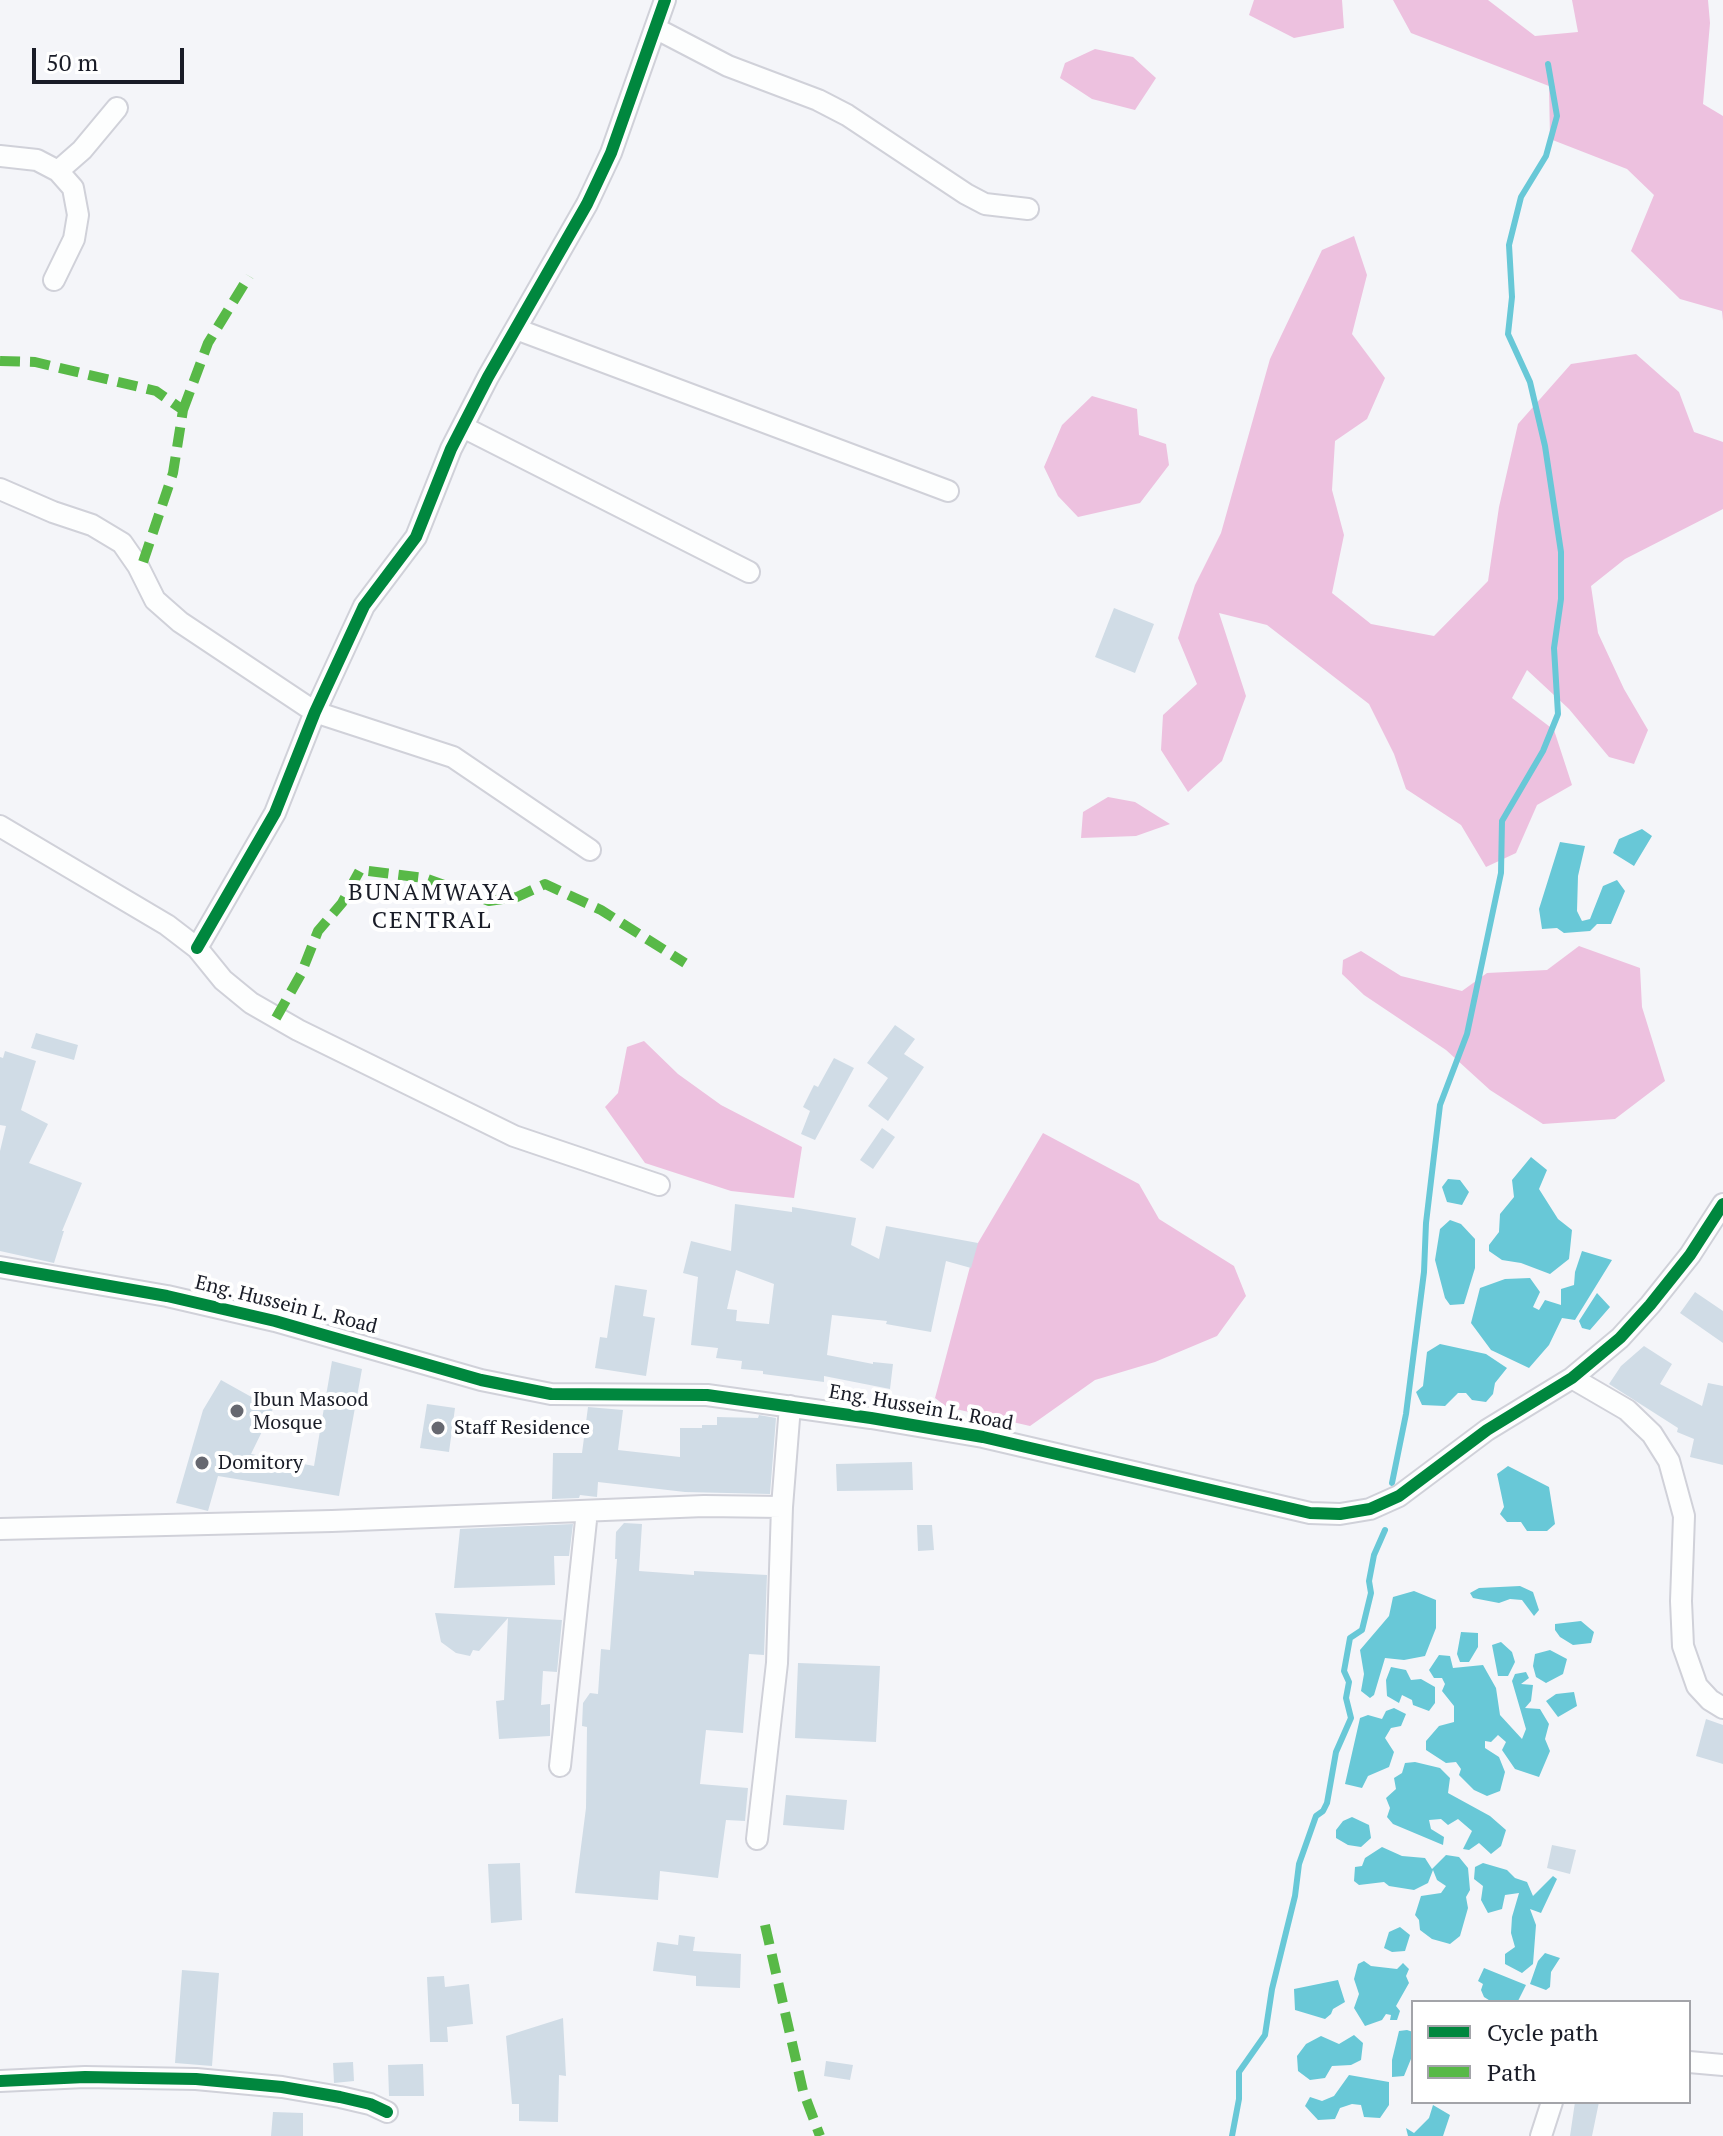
<!DOCTYPE html>
<html>
<head>
<meta charset="utf-8">
<style>
	body { margin:0 }
	#map { position:relative; width:1723px; height:2136px; overflow:hidden; background:#f4f5f9; font-family:"PT Serif",serif }
	canvas { display:block }
	.legend { position:absolute; left:1411px; top:2000px; width:280px; height:104px; box-sizing:border-box; background:#fff; border:2px solid #a3a4a9; margin:0; padding:10px 14px; list-style:none; font-size:24px; color:#191c27 }
	.legend li { display:flex; align-items:center; gap:16px; height:40px }
	.legend b { width:40px; border:2px solid #a3a4a9 }
	.scale { position:absolute; left:32px; top:48px; width:152px; height:36px; box-sizing:border-box; border:4px solid #191c27; border-top:0; padding-left:10px; font-size:24px; line-height:28px; white-space:nowrap; color:#191c27; -webkit-text-stroke:6px #fff; paint-order:stroke }
</style>
</head>
<body>
<div id="map">
<canvas width="1723" height="2136"></canvas>
<ul class="legend">
<li><b style="height:10px;background:#00873e"></b>Cycle path</li>
<li><b style="height:10px;background:#58b947"></b>Path</li>
</ul>
<div class="scale">50 m</div>
</div>
<script>
const context = document.querySelector('canvas').getContext('2d');
context.lineJoin = 'round';
function fill(path, color) { context.fillStyle = color; context.fill(path, 'evenodd'); }
const poly = rows => new Path2D(rows.map(r => 'M' + r).join(''));
function strokePath(path, color, width, dash) { context.strokeStyle = color; context.lineWidth = width; context.lineCap = dash ? 'butt' : 'round'; context.setLineDash(dash || []); context.stroke(path); }
function write(font, color, halo, rows, align = 'center') {
  context.font = font + ' "PT Serif",serif'; context.lineWidth = 8; context.setLineDash([]); context.textBaseline = 'middle'; context.strokeStyle = halo; context.fillStyle = color; for (const [text, x, y, turn = 0] of rows) {
    context.save(); context.translate(x, y); context.rotate((+turn || 0) * Math.PI / 180); context.textAlign = isNaN(turn) ? turn : align; if (halo) context.strokeText(text, 0, 0); context.fillText(text, 0, 0); context.restore();
  }
}
fill(poly([
	[1254,0,1342,0,1344,28,1294,38,1249,15],
	[1393,0,1488,0,1535,36,1578,32,1572,0,1708,0,1710,23,1703,104,1723,116,1723,321,1722,311,1680,299,1631,251,1654,195,1627,169,1550,139,1549,86,1411,33],
	[1095,49,1133,57,1156,78,1135,110,1092,99,1060,78,1065,63],
	[1354,236,1367,275,1352,334,1385,378,1367,419,1335,441,1332,490,1344,535,1332,593,1371,624,1434,636,1488,581,1499,507,1518,424,1571,364,1636,354,1679,392,1694,432,1723,442,1723,509,1625,559,1591,586,1598,633,1624,689,1648,730,1634,764,1609,757,1569,709,1527,670,1512,698,1554,730,1572,785,1537,805,1516,853,1486,867,1461,825,1406,789,1394,754,1369,704,1267,625,1219,613,1246,696,1222,761,1188,792,1161,750,1163,715,1197,684,1178,638,1195,585,1221,533,1270,359,1322,250],
	[1092,396,1137,409,1139,435,1166,444,1169,465,1140,503,1078,517,1058,496,1044,467,1062,425],
	[1108,797,1135,802,1170,824,1136,836,1081,838,1083,812],
	[1579,946,1640,968,1642,1007,1665,1081,1615,1119,1543,1124,1490,1090,1446,1050,1364,995,1342,974,1343,960,1361,951,1401,976,1462,991,1487,973,1547,970],
	[644,1041,678,1074,721,1105,802,1147,794,1198,731,1191,645,1163,605,1107,618,1093,627,1047],
	[1043,1133,1139,1184,1159,1219,1234,1266,1246,1296,1217,1336,1155,1362,1095,1380,1030,1426,947,1407,935,1398,975,1248]
]), '#edc1df');
fill(poly([
	[1642,829,1652,836,1634,866,1613,853,1619,839],
	[1560,842,1585,846,1578,876,1577,911,1582,921,1590,919,1603,886,1617,880,1625,891,1611,924,1597,924,1590,931,1564,933,1557,928,1542,929,1539,909],
	[1531,1157,1547,1170,1539,1189,1558,1219,1572,1230,1569,1259,1550,1274,1521,1263,1502,1260,1489,1251,1489,1245,1499,1232,1500,1214,1514,1197,1512,1180],
	[1448,1179,1460,1180,1469,1192,1462,1205,1447,1202,1442,1187],
	[1450,1220,1461,1224,1475,1239,1475,1268,1464,1304,1450,1305,1445,1298,1435,1260,1440,1229],
	[1582,1251,1612,1260,1575,1320,1562,1318,1549,1345,1529,1368,1491,1350,1471,1323,1480,1288,1505,1279,1530,1278,1540,1292,1533,1307,1539,1310,1545,1300,1561,1305,1561,1289,1574,1285,1575,1272],
	[1597,1293,1610,1307,1590,1330,1582,1328,1579,1321],
	[1440,1344,1486,1354,1507,1368,1495,1383,1493,1394,1486,1402,1472,1400,1466,1393,1458,1393,1445,1406,1422,1405,1416,1392,1423,1386,1427,1352],
	[1508,1466,1549,1487,1555,1524,1547,1531,1527,1531,1521,1522,1507,1522,1500,1514,1504,1507,1497,1474],
	[1520,1586,1533,1592,1539,1610,1534,1616,1522,1600,1510,1599,1499,1603,1473,1598,1470,1593,1479,1588],
	[1414,1591,1436,1600,1436,1628,1425,1656,1404,1660,1385,1658,1374,1695,1370,1698,1361,1691,1364,1674,1360,1650,1389,1616,1393,1597],
	[1581,1621,1594,1632,1591,1643,1573,1645,1560,1637,1555,1630,1555,1624],
	[1461,1632,1478,1633,1478,1647,1469,1662,1460,1662,1457,1654],
	[1501,1642,1512,1652,1515,1662,1508,1676,1498,1676,1492,1645],
	[1550,1650,1567,1659,1563,1674,1546,1683,1536,1677,1533,1666,1535,1654],
	[1439,1655,1450,1656,1453,1668,1483,1665,1496,1688,1500,1715,1522,1739,1526,1729,1512,1681,1515,1674,1526,1672,1529,1678,1521,1684,1533,1685,1531,1701,1525,1708,1540,1709,1549,1724,1545,1739,1550,1751,1539,1777,1515,1769,1502,1750,1506,1742,1498,1735,1491,1742,1485,1741,1485,1748,1499,1757,1505,1772,1500,1791,1487,1796,1474,1790,1459,1775,1461,1769,1456,1762,1446,1763,1426,1750,1426,1741,1439,1726,1454,1722,1454,1706,1442,1691,1445,1684,1442,1678,1434,1678,1429,1670],
	[1391,1667,1406,1670,1411,1680,1421,1679,1435,1687,1435,1703,1429,1711,1413,1705,1412,1700,1402,1695,1399,1703,1387,1696,1386,1680],
	[1574,1692,1577,1706,1558,1717,1546,1701,1556,1694],
	[1394,1708,1406,1714,1401,1726,1391,1728,1385,1738,1394,1752,1389,1767,1368,1776,1362,1788,1345,1784,1360,1718,1368,1715,1382,1719,1386,1711],
	[1415,1762,1440,1768,1450,1778,1448,1793,1490,1816,1506,1830,1501,1846,1491,1854,1479,1843,1469,1850,1463,1849,1472,1831,1458,1819,1448,1825,1441,1819,1429,1820,1431,1829,1444,1837,1443,1845,1393,1824,1387,1817,1390,1808,1386,1798,1396,1789,1394,1778,1402,1773,1405,1763],
	[1352,1817,1369,1825,1371,1838,1361,1847,1348,1845,1336,1838,1336,1830,1343,1821],
	[1382,1847,1402,1856,1425,1858,1432,1869,1446,1855,1459,1857,1468,1868,1470,1890,1466,1897,1468,1908,1460,1936,1450,1944,1432,1939,1420,1930,1419,1920,1415,1915,1421,1896,1441,1893,1446,1886,1437,1880,1433,1870,1428,1883,1414,1890,1389,1886,1384,1882,1359,1885,1354,1881,1355,1867,1362,1866,1365,1858],
	[1483,1863,1507,1870,1515,1878,1527,1882,1533,1896,1553,1876,1557,1879,1541,1913,1530,1909,1536,1925,1533,1964,1522,1973,1505,1964,1505,1954,1515,1947,1511,1933,1512,1917,1519,1893,1505,1895,1502,1909,1488,1913,1481,1900,1483,1886,1474,1879,1475,1867],
	[1400,1927,1410,1935,1405,1951,1392,1952,1384,1948,1389,1932],
	[1545,1953,1560,1958,1551,1972,1550,1987,1546,1990,1530,1984,1538,1961],
	[1364,1961,1371,1966,1397,1969,1403,1963,1409,1969,1406,1976,1409,1983,1396,2006,1400,2011,1397,2020,1390,2020,1391,2015,1386,2014,1382,2020,1365,2026,1354,2008,1359,1994,1354,1979,1358,1964],
	[1484,1968,1526,1985,1518,2001,1492,2002,1484,1997,1481,1990,1483,1984,1478,1981],
	[1338,1980,1345,2002,1333,2009,1331,2014,1325,2019,1295,2010,1294,1989],
	[1407,2030,1413,2032,1413,2054,1404,2076,1392,2077,1392,2060,1399,2031],
	[1354,2035,1363,2043,1361,2060,1351,2065,1332,2066,1325,2078,1310,2080,1298,2071,1297,2056,1306,2044,1321,2036,1339,2044],
	[1349,2075,1389,2082,1389,2105,1380,2118,1364,2117,1361,2105,1352,2104,1340,2108,1335,2119,1318,2120,1305,2106,1310,2097,1322,2101,1334,2096],
	[1433,2105,1450,2115,1443,2136,1408,2136,1406,2128,1414,2133,1429,2118]
]), '#68c8d7');
strokePath(poly([
	[1392,1483,1406,1414,1424,1272,1426,1223,1440,1105,1467,1034,1501,873,1502,821,1543,751,1558,714,1554,648,1561,599,1561,552,1545,446,1530,382,1508,334,1512,297,1509,245,1521,197,1546,156,1557,116,1548,64],
	[1232,2136,1239,2099,1239,2072,1265,2035,1272,1989,1295,1896,1299,1864,1316,1816,1323,1811,1327,1803,1336,1752,1351,1718,1346,1698,1349,1682,1344,1671,1350,1638,1362,1630,1371,1593,1369,1581,1374,1555,1385,1530]
]), '#68c8d7', 6);
fill(poly([
	[1114,608,1154,624,1135,673,1095,657],
	[895,1025,915,1039,904,1054,924,1067,888,1121,868,1106,888,1078,867,1063],
	[36,1033,78,1045,74,1060,31,1048],
	[5,1051,36,1061,21,1110,48,1124,29,1163,82,1183,62,1231,64,1231,54,1263,0,1251,0,1151,6,1126,0,1125,0,1057,3,1058],
	[834,1058,854,1068,815,1140,801,1134,810,1111,803,1107,814,1085,818,1087],
	[882,1128,895,1137,873,1169,860,1160],
	[735,1204,792,1212,792,1207,856,1218,851,1245,879,1259,886,1226,978,1243,971,1268,946,1261,931,1332,886,1324,887,1321,832,1315,827,1355,873,1364,873,1362,893,1364,890,1389,824,1376,824,1382,763,1374,763,1371,741,1369,742,1361,716,1358,718,1348,691,1345,698,1277,683,1273,691,1241,731,1251],
	[736,1270,774,1284,769,1324,736,1321,737,1310,727,1309],
	[615,1285,647,1290,643,1316,655,1318,646,1376,595,1368,600,1337,607,1338],
	[1695,1292,1723,1311,1723,1343,1680,1313],
	[1644,1346,1672,1364,1660,1384,1702,1406,1708,1383,1723,1386,1723,1465,1690,1457,1694,1439,1677,1432,1678,1428,1609,1384,1621,1366],
	[332,1361,362,1369,339,1496,218,1476,208,1511,176,1503,203,1410,221,1380,273,1409,251,1454,314,1466],
	[427,1404,455,1408,449,1452,420,1448],
	[588,1407,623,1410,618,1450,680,1457,680,1428,702,1428,702,1425,717,1425,717,1417,758,1418,759,1415,776,1418,770,1494,685,1492,598,1482,597,1497,580,1495,579,1498,552,1499,553,1453,582,1453],
	[912,1462,913,1490,837,1491,836,1464],
	[624,1523,642,1524,639,1571,694,1575,694,1571,767,1575,764,1655,749,1654,743,1733,706,1730,700,1784,748,1788,745,1821,726,1820,718,1878,660,1871,658,1900,575,1893,586,1808,587,1727,582,1726,583,1703,590,1693,598,1694,601,1649,610,1650,617,1559,615,1559,616,1532],
	[573,1524,569,1556,554,1556,555,1585,454,1588,460,1529],
	[917,1525,932,1525,934,1550,918,1551],
	[435,1613,562,1620,557,1672,543,1671,541,1705,550,1704,550,1736,499,1739,496,1701,504,1700,508,1618,479,1651,473,1650,470,1656,456,1653,441,1642],
	[798,1663,880,1666,876,1742,795,1738],
	[1706,1719,1723,1725,1723,1764,1696,1756],
	[786,1795,847,1800,844,1830,783,1825],
	[1552,1845,1576,1850,1570,1874,1547,1868],
	[520,1863,522,1920,491,1923,488,1864],
	[679,1935,695,1937,693,1951,741,1954,740,1988,696,1986,696,1976,653,1971,657,1942,678,1945],
	[182,1970,219,1973,212,2066,175,2063],
	[444,1976,445,1987,469,1984,473,2024,447,2027,448,2042,430,2042,427,1977],
	[563,2018,566,2076,559,2075,558,2122,519,2121,519,2104,512,2104,506,2036],
	[826,2061,853,2065,850,2080,824,2076],
	[353,2062,354,2081,334,2083,333,2063],
	[423,2064,424,2096,389,2096,388,2065],
	[1575,2102,1599,2102,1592,2136,1570,2136],
	[273,2112,303,2113,303,2136,271,2136]
]), '#d0dce6');
const street = poly([
	[655,28,728,66,818,100,847,115,966,194,985,204,1028,209],
	[0,156,37,160,58,171,73,188,78,215,74,239,54,280],
	[58,171,82,150,117,108],
	[516,329,948,491],
	[463,427,749,572],
	[0,489,53,512,92,525,122,543,138,566,155,600,180,622,315,712,453,757,590,850],
	[0,826,167,925,197,948,223,980,251,1003,298,1030,514,1136,659,1185],
	[197,948,275,813,315,712,364,606,416,537,451,449,488,377,587,204,611,153,665,0],
	[0,1267,167,1296,275,1321,481,1380,551,1394,707,1395,871,1418,983,1437,1310,1513,1340,1514,1370,1509,1399,1496,1487,1430,1572,1378,1620,1338,1650,1305,1690,1255,1723,1204],
	[1572,1378,1627,1410,1652,1434,1669,1461,1684,1516,1681,1601,1683,1646,1697,1686,1710,1700,1723,1708],
	[0,1529,332,1521,704,1506,782,1507,790,1406],
	[560,1766,587,1511],
	[757,1839,777,1663,782,1507],
	[1689,2062,1723,2065],
	[0,2081,85,2077,196,2079,282,2087,340,2097,370,2104,387,2112],
	[1541,2136,1552,2102]
]);
strokePath(street, '#d0d1d9', 24);
strokePath(street, '#fdfefe', 20);
strokePath(poly([
	[0,361,35,362,156,391,183,410,173,473,140,571],
	[183,410,208,343,249,276],
	[276,1018,301,974,318,931,342,903,360,870,425,878,489,901,517,897,545,884,601,910,685,963],
	[765,1925,803,2091,820,2136]
]), '#58b947', 10, [20, 10]);
strokePath(poly([
	[197,948,275,813,315,712,364,606,416,537,451,449,488,377,587,204,611,153,665,0],
	[0,1267,167,1296,275,1321,481,1380,551,1394,707,1395,871,1418,983,1437,1310,1513,1340,1514,1370,1509,1399,1496,1487,1430,1572,1378,1620,1338,1650,1305,1690,1255,1723,1204],
	[0,2081,85,2077,196,2079,282,2087,340,2097,370,2104,387,2112]
]), '#00873e', 12);
for (const [x, y, r, color] of [
	[237,1411,8,"#666870"],
	[438,1428,8,"#666870"],
	[202,1463,8,"#666870"]
]) { const dot = new Path2D(); dot.arc(x, y, r, 0, 2 * Math.PI); context.fillStyle = color; context.fill(dot); strokePath(dot, '#fff', 3); }
write('20px', '#191c27', '#fff', [
	["Eng. Hussein L. Road",286,1305,14],
	["Eng. Hussein L. Road",921,1408,10]
]);
write('20px', '#191c27', '#fff', [
	["Ibun Masood",253,1400],
	["Mosque",253,1423],
	["Staff Residence",454,1428],
	["Domitory",218,1463]
], 'left');
context.letterSpacing = '2px';
write('24px', '#191c27', '#fff', [
	["BUNAMWAYA",432,893],
	["CENTRAL",432,921]
]);
context.letterSpacing = '0px';
</script>
</body>
</html>
